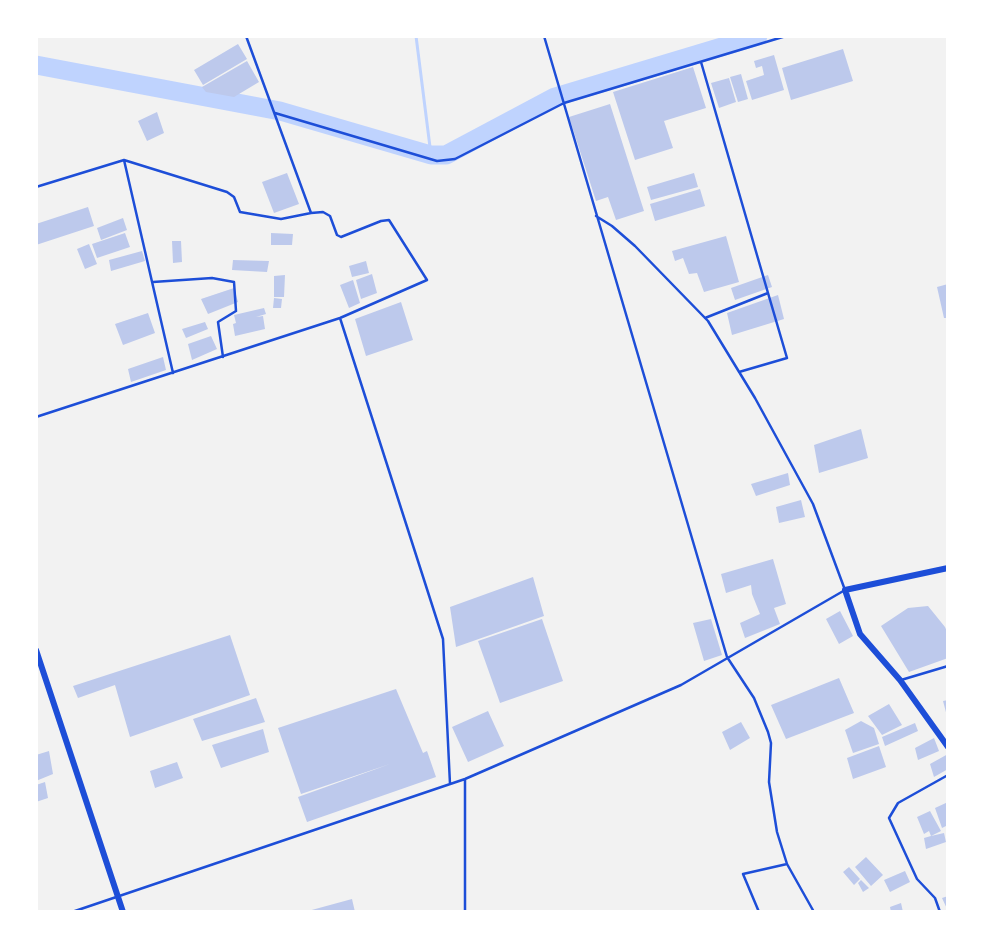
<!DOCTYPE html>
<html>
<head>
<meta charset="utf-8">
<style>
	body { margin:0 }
	#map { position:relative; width:984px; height:948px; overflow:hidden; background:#f2f2f2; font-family:"IBM Plex Sans",sans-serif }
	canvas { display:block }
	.frame { position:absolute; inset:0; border:38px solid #fff; pointer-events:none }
</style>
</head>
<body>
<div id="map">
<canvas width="984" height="948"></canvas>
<div class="frame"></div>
</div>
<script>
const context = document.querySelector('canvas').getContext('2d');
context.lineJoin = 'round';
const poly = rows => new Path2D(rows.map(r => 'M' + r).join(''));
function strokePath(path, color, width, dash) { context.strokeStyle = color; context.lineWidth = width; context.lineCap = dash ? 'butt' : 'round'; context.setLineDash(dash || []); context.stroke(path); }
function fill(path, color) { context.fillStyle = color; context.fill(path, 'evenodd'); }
strokePath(poly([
	[416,36,431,155]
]), '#bfd3fe', 3);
strokePath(poly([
	[36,65,280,111,431,155,446,155,555,97,758,36]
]), '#bfd3fe', 19);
fill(poly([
	[238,44,247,59,203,85,194,70],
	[843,49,853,81,791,100,782,68],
	[774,55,784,90,752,100,746,81,764,75,762,66,756,68,754,61],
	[247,61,259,82,234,97,206,92,202,87],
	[693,67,706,108,664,121,673,148,635,160,613,92],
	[741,74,748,99,738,102,730,77],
	[729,78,736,102,719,108,711,83],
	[610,104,644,211,616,220,608,197,596,201,569,117],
	[157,112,164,133,147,141,138,121],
	[287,173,299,204,274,213,262,182],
	[694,173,698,187,651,200,647,187],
	[700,189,705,206,655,221,650,204],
	[88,207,94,226,36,245,36,224],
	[123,218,127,230,101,240,97,228],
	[125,233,130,247,97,258,92,244],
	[271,233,293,234,292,245,271,245],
	[726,236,739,282,704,292,697,273,689,274,683,258,675,261,672,251],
	[172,241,181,241,182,262,173,263],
	[89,244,97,264,85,269,77,249],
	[142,251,145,261,111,271,109,260],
	[233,260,269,261,267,272,232,270],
	[366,261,369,273,352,277,349,266],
	[372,274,377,293,361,299,356,280],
	[285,275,284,297,274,297,274,276],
	[768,275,772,287,735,300,731,288],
	[353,280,360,303,349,308,340,285],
	[948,284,948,318,944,318,937,287],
	[234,288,238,302,208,314,201,299],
	[778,295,784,319,732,335,727,313],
	[274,298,282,299,281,308,273,308],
	[401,302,413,340,366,356,355,319],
	[264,308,266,314,256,317,263,316,265,329,235,336,233,324,236,323,234,315],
	[148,313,155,333,123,345,115,324],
	[205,322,208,329,186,338,182,329],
	[211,336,217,349,192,360,188,344],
	[163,357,166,370,131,382,128,369],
	[861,429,868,458,819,473,814,445],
	[788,473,790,485,756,496,751,484],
	[801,500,805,517,779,523,776,507],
	[773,559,786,604,774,608,780,624,745,638,740,623,760,614,752,594,751,585,726,593,721,574],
	[533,577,544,616,456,647,450,607],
	[928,606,945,627,948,634,948,658,909,672,881,626,908,608],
	[840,611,853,636,839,644,826,619],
	[542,619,563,681,500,703,478,641],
	[711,619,722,655,704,661,693,623],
	[230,635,250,695,130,737,115,685,78,698,73,686],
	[839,678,854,713,786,739,771,705],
	[396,689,423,753,427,751,436,777,307,822,298,797,390,764,301,794,278,728],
	[256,698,265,722,202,741,193,719],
	[948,700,948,716,947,716,943,701],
	[889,704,902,725,882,735,868,716],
	[488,711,504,746,468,762,452,727],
	[861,721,874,728,879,744,853,753,845,730],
	[741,722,750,738,730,750,722,732],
	[915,723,918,731,885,746,882,737],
	[263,729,269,752,221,768,212,745],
	[934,738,939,751,918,760,915,748],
	[879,746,886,767,853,779,847,758],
	[49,751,53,774,36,781,36,755],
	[948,754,948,769,934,777,930,764],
	[177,762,183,778,155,788,150,771],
	[45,782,48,798,36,802,36,785],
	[948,802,948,825,942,828,935,808],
	[930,811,941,831,931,836,944,833,946,842,926,849,924,838,931,836,929,831,924,834,917,817],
	[866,857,883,875,871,886,855,867],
	[849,867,860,879,854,885,843,872],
	[905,871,910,882,890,892,884,880],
	[861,880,869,888,863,892,858,883],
	[948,896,948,911,942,898],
	[352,899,355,912,308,912,308,911],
	[901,903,903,912,891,912,890,907]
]), '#bdc9ec');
strokePath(poly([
	[544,36,727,657,754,698,768,732,771,743,769,782,777,832,787,864,814,912],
	[701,62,768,293,705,318],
	[275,113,437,161,455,159,564,103,786,36],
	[124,160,173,373],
	[36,187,124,160,227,192,234,197,240,212,281,219,311,213],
	[153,282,212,278,234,282,236,311,218,322,223,357],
	[340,318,443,639,450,784],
	[739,372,787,358,768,293],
	[36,417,340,318,427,280,389,220,381,221,341,237,337,235,330,216,323,212,311,213,246,36],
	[901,680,948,666],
	[72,912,465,779,681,685,845,590,813,504,755,398,708,321,635,246,612,226,596,216],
	[465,912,465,779],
	[759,912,743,874,787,864],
	[940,912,935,898,917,879,889,818,898,803,948,775]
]), '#1d4ed8', 2.5);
strokePath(poly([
	[948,568,845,590,860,634,900,680,948,747],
	[36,650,123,912]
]), '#1d4ed8', 6);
</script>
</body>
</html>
